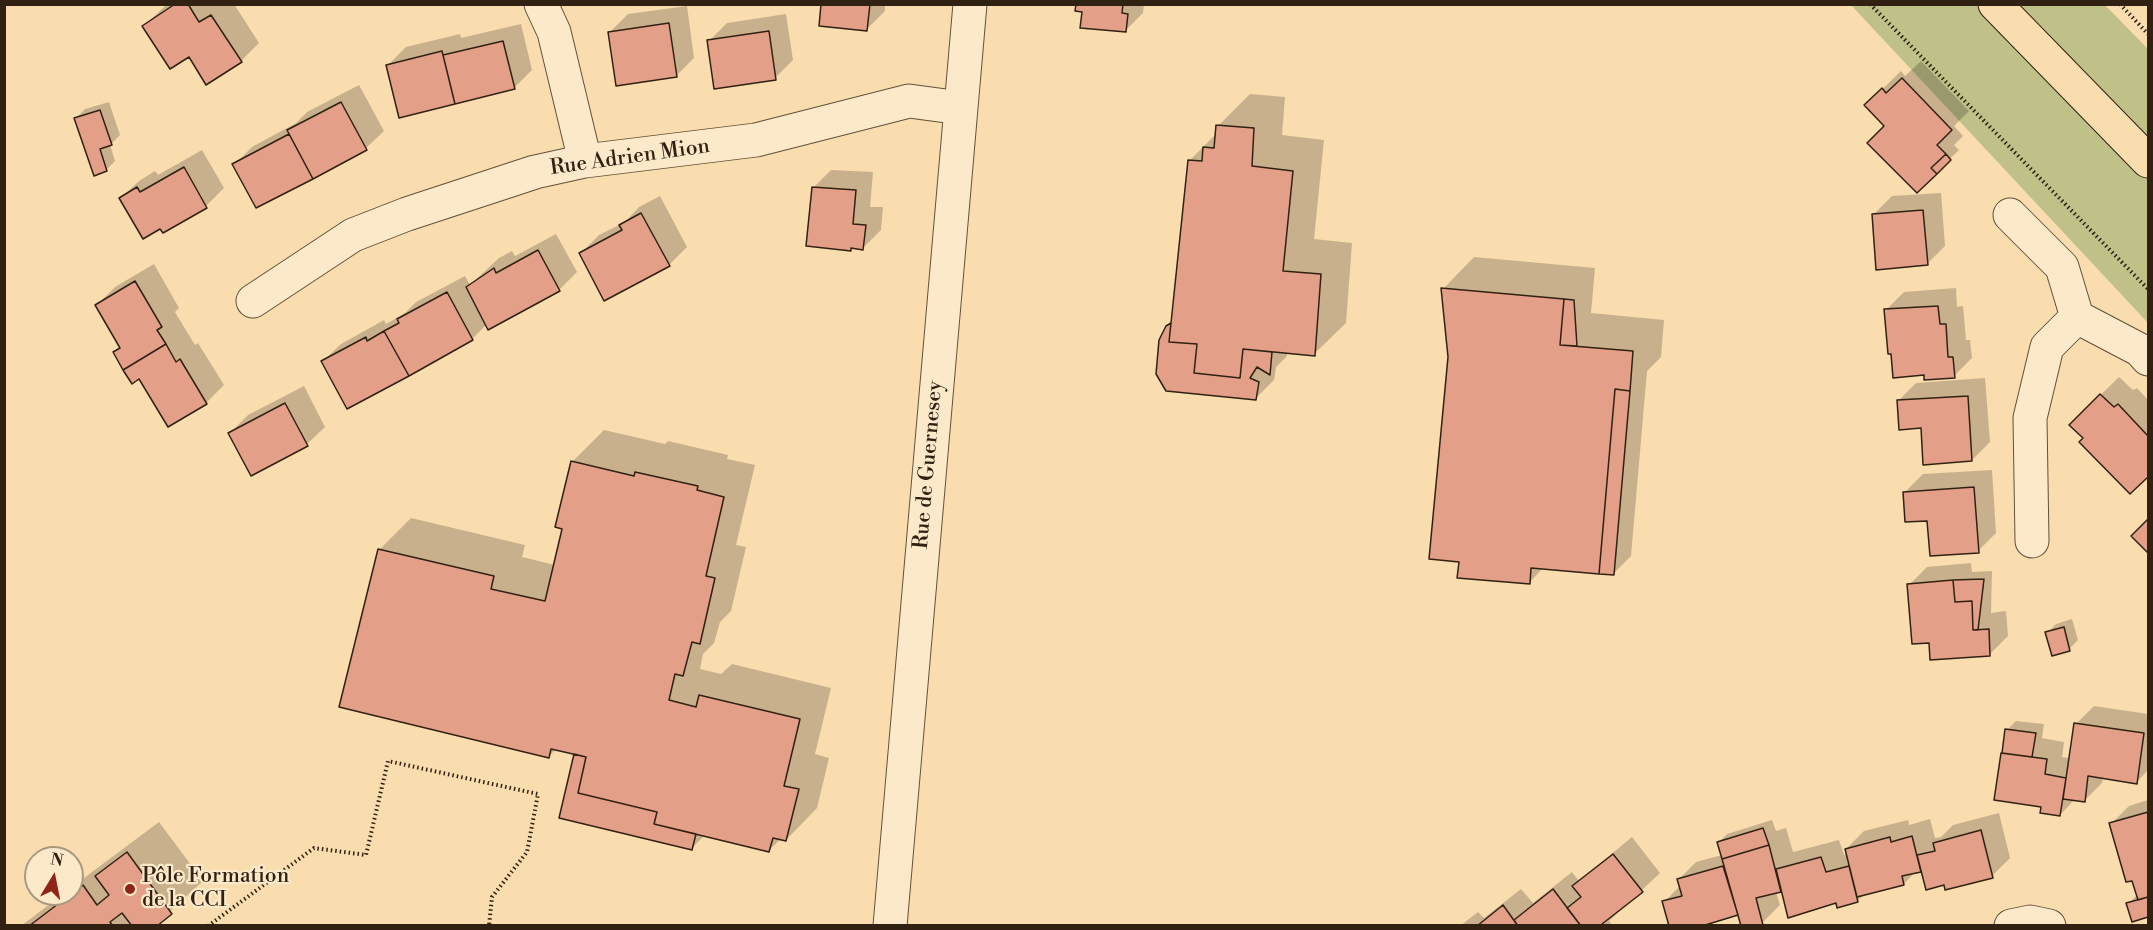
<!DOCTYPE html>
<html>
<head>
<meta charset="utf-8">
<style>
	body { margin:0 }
	#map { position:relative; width:2153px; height:930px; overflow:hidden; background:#f9ddae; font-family:"Libre Bodoni",serif }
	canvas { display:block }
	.frame { position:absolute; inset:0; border:6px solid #302112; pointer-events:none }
	.north { position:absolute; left:24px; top:846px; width:60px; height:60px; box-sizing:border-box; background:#fbe9ca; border:2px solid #aa9980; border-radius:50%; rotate:10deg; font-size:16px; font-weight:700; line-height:24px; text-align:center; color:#302112 }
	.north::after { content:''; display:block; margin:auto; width:21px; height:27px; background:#8f2418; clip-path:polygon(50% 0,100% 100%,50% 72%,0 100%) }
</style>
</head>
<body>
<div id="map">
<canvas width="2153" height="930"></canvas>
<div class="frame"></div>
<div class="north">N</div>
</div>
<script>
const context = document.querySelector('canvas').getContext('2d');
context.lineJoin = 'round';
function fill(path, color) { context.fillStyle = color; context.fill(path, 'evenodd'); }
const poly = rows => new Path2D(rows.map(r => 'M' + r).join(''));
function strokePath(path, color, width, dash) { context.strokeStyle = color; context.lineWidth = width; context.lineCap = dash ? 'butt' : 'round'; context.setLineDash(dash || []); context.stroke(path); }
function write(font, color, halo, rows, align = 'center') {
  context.font = font + ' "Libre Bodoni",serif'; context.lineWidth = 4.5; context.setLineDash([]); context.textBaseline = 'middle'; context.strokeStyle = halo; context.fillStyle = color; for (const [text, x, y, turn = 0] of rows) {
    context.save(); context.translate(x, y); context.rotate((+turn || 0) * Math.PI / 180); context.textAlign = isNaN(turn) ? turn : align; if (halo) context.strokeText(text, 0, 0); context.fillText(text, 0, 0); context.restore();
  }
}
fill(poly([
	[1851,5,2105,5,2148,49,2148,323]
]), '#c0c089');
fill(poly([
	[167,4,234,4,259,43,241,61,189,55,144,26],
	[822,4,885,4,885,11,867,29],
	[1077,4,1144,4,1143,13,1125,31,1083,11],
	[687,6,694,58,676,76,610,32,628,14],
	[786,14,793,60,775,78,709,41,727,23],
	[521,24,532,70,514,88,400,116,388,65,406,47,460,34,461,38],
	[1921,61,1969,111,1954,126,1963,136,1954,145,1959,150,1917,191,1886,126,1866,105,1901,71,1905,76],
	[359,85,384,131,366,148,257,206,234,165,252,147,296,123,307,112],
	[1250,94,1285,97,1282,135,1324,140,1314,239,1352,243,1346,323,1314,354,1287,352,1287,356,1276,367,1274,380,1256,398,1167,326,1173,321,1189,161,1217,133,1218,126],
	[109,102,120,135,110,145,115,161,106,170,76,118,85,109],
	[202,150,224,188,206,206,163,231,121,198,139,181,155,171,158,175],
	[831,170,873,172,870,207,883,207,881,230,863,248,853,247,850,249,813,188],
	[1941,193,1945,246,1927,264,1874,214,1892,196],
	[660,196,687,247,669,265,581,253,599,235,625,222,639,207],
	[556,234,577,272,559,290,487,324,472,339,323,361,341,344,384,320,386,324,405,313,416,302,465,276,470,285,499,258,512,251,515,256],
	[1474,257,1595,268,1591,313,1664,320,1661,357,1647,371,1631,556,1613,574,1544,567,1529,583,1460,560,1449,357,1443,289],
	[154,264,179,308,175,312,184,327,195,345,198,343,224,385,206,403,139,377,115,352,121,346,97,305,115,287],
	[1956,288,1957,307,1963,306,1966,340,1970,340,1972,358,1954,376,1925,374,1893,353,1886,310,1904,292],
	[2119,377,2133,390,2137,388,2148,400,2148,475,2130,492,2071,424],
	[1985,378,1990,442,1972,460,1922,427,1898,401,1916,383],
	[304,386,325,427,307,444,230,433,248,415],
	[604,430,665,444,668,441,728,455,727,459,755,465,736,545,746,547,731,611,720,622,714,643,703,654,700,669,721,674,732,664,831,688,815,754,829,758,817,808,786,840,781,839,769,850,705,835,692,848,577,753,556,749,549,756,379,550,411,518,525,545,522,557,555,565,564,528,573,461],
	[1992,470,1996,533,1978,551,1928,519,1905,492,1923,474],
	[1971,563,1972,572,1992,571,1991,613,2006,611,2008,636,1990,654,1930,641,1909,585,1927,567],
	[2072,619,2078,640,2069,649,2047,633,2056,624],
	[2094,706,2148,714,2148,770,2137,782,2103,777,2102,783,2084,801,2075,799,2060,815,2043,805,2002,753,2007,730,2016,721,2044,724,2042,738,2064,742,2062,757,2070,758,2076,724],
	[2148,800,2148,915,2133,920,2128,904,2138,894,2111,824,2129,806],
	[1999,813,2010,858,1992,876,1945,883,1923,870,1915,872,1904,884,1865,894,1857,901,1837,901,1782,890,1776,892,1780,905,1762,923,1755,926,1742,926,1739,914,1664,902,1680,886,1678,880,1696,862,1722,855,1718,843,1727,834,1772,820,1776,831,1786,828,1793,852,1839,840,1844,855,1847,854,1846,849,1864,831,1908,820,1909,825,1930,819,1935,838,1941,837,1953,825],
	[159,822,203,881,154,926,21,926,63,894,72,894,72,887],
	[1632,837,1660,873,1609,921,1613,926,1460,926,1478,912,1484,918,1521,889,1533,903,1572,872,1579,881]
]), '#0003');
const building = poly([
	[175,4,188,4,199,22,211,15,242,62,206,85,189,57,170,69,142,26,175,4],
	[821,4,870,4,867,31,819,26,821,4],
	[1076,4,1123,4,1122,13,1128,14,1126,32,1080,28,1082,12,1075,11,1076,4],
	[669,23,677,77,616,86,608,32,669,23],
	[769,31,776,80,714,89,707,40,769,31],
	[503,41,515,89,455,104,443,55,503,41],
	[442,51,455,104,399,118,386,65,442,51],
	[1902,78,1952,130,1937,145,1946,154,1931,168,1937,174,1917,193,1867,143,1884,126,1864,105,1882,88,1886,93,1902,78],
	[341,102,367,150,313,179,287,130,341,102],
	[100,110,112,145,100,149,107,171,94,176,74,118,100,110],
	[1216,125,1254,128,1252,166,1293,171,1283,271,1321,274,1315,356,1243,349,1240,378,1194,373,1197,344,1169,342,1188,160,1202,161,1203,147,1214,148,1216,125],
	[289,134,313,179,256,208,232,164,289,134],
	[1946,154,1951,160,1937,174,1931,168,1946,154],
	[184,167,207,208,163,233,160,229,143,239,119,198,137,187,140,192,184,167],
	[812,187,856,190,853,224,866,225,863,250,851,248,851,251,806,246,812,187],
	[1923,210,1928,265,1876,270,1872,214,1923,210],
	[641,213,670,266,604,301,579,253,622,230,619,225,641,213],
	[538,250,560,291,488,330,466,287,494,268,496,273,538,250],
	[135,281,162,327,157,330,166,344,123,370,113,352,120,348,95,305,135,281],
	[1441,288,1564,299,1560,345,1633,351,1630,391,1615,389,1599,574,1531,568,1530,584,1457,578,1459,562,1429,559,1448,357,1441,288],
	[447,292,473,340,409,376,384,331,399,323,397,319,447,292],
	[1564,299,1574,300,1577,346,1560,345,1564,299],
	[1938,306,1940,324,1946,324,1948,357,1953,357,1955,378,1924,380,1924,375,1893,378,1891,354,1888,354,1884,309,1938,306],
	[1171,323,1169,342,1197,344,1194,373,1240,378,1243,349,1272,352,1270,375,1257,367,1250,378,1259,382,1256,400,1166,391,1156,374,1159,340,1166,326,1171,323],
	[384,331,409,376,347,409,321,361,366,337,367,341,384,331],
	[166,344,176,362,180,359,207,404,168,427,139,379,132,384,123,370,166,344],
	[1615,389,1630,391,1614,575,1599,574,1615,389],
	[2100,394,2114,407,2118,404,2148,436,2148,477,2130,494,2079,442,2083,438,2069,425,2100,394],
	[1968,396,1972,461,1923,465,1921,428,1899,430,1897,400,1968,396],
	[285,403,308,446,251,476,228,433,285,403],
	[571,461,634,476,635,472,698,486,697,490,724,497,706,576,715,578,700,644,692,642,683,676,675,674,669,700,696,707,699,695,800,719,784,786,799,789,786,841,773,838,769,852,654,824,657,812,578,793,586,757,551,749,549,758,339,707,378,549,494,576,491,589,545,601,562,529,555,527,571,461],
	[1974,487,1979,553,1930,556,1927,521,1905,522,1903,492,1974,487],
	[2148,519,2148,553,2131,536,2148,519],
	[1984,579,1978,630,1973,630,1972,601,1955,602,1953,580,1984,579],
	[1953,580,1955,602,1972,601,1973,630,1989,629,1990,656,1930,660,1929,643,1912,644,1907,584,1953,580],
	[2064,627,2070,651,2052,656,2045,632,2064,627],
	[2074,723,2144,733,2137,784,2088,776,2085,802,2063,799,2074,723],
	[2005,729,2036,733,2032,757,2002,753,2005,729],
	[2001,753,2047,759,2045,774,2066,778,2060,816,2040,813,2041,807,1994,800,2001,753],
	[574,754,586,757,578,793,657,812,654,824,696,834,692,850,559,818,574,754],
	[2148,812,2148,897,2138,900,2132,881,2126,882,2109,823,2148,812],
	[1763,828,1769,845,1722,859,1717,842,1763,828],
	[1981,830,1993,878,1945,890,1944,885,1926,890,1917,855,1935,851,1933,843,1981,830],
	[1912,836,1921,872,1902,876,1904,885,1857,897,1845,849,1890,837,1891,842,1912,836],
	[1769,845,1781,892,1756,898,1763,925,1741,926,1722,859,1769,845],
	[127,852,172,914,157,926,132,926,122,913,110,922,113,926,29,926,83,885,97,905,109,895,95,876,127,852],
	[1613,854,1643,892,1602,924,1604,926,1581,926,1567,908,1581,897,1572,886,1613,854],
	[1821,857,1826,872,1849,866,1858,902,1837,908,1836,903,1788,918,1776,869,1821,857],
	[1723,866,1738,915,1702,926,1669,926,1662,901,1682,896,1677,879,1723,866],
	[1553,889,1581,926,1518,926,1514,920,1553,889],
	[2148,897,2148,917,2132,922,2126,903,2148,897],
	[1503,905,1518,926,1477,926,1503,905]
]);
fill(building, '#e39f87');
strokePath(building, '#302112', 1.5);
const minor = poly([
	[541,4,554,32,585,161],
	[2010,215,2062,267,2077,317],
	[253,301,353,235,407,214,535,172,585,161,756,140,909,101,961,108],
	[2032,541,2030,418,2047,347,2077,317,2140,350,2148,359],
	[890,926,970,4],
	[2011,926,2030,922,2049,926]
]);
const major = poly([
	[1995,4,2148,161]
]);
strokePath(minor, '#625039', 35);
strokePath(major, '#302112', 35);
strokePath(poly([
	[1870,4,2148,289],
	[2120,4,2148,34],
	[208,926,314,848,366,855,388,761,538,794,527,852,492,897,489,926]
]), '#302112', 4, [1.5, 3]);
strokePath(minor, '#fbe9ca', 33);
strokePath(major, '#f9ddae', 33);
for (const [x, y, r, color] of [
	[130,889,6,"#8f2418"]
]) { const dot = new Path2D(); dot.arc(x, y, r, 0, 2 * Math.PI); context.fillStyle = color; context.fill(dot); strokePath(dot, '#fbe9ca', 2); }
write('21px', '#302112', '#fbe9ca', [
	["Rue Adrien Mion",630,158,-8],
	["Rue de Guernesey",929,465,-85]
]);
write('21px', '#302112', '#fbe9ca', [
	["Pôle Formation",142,877],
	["de la CCI",142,901]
], 'left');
</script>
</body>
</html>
